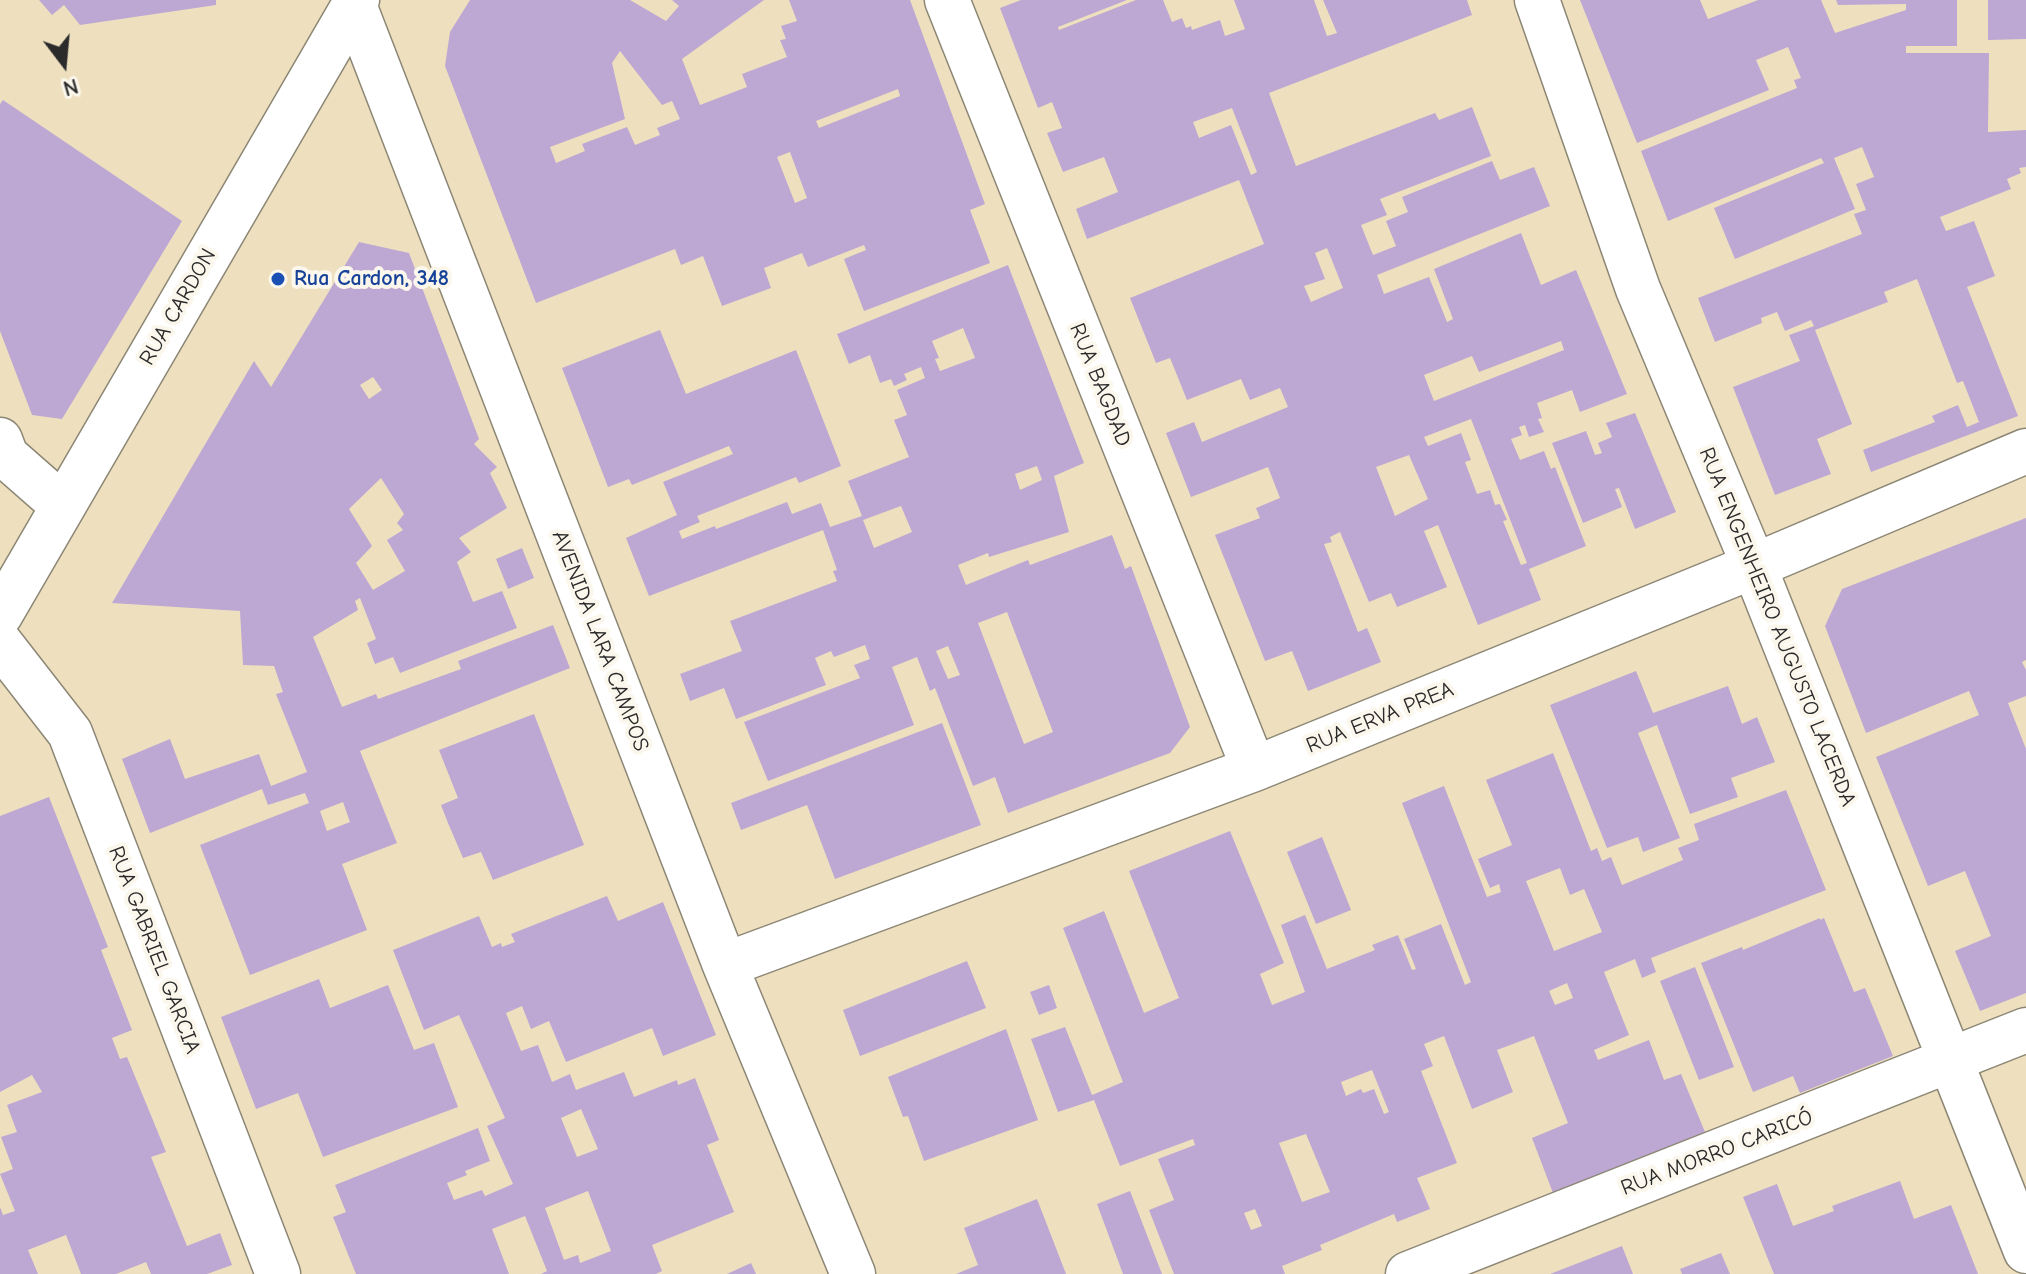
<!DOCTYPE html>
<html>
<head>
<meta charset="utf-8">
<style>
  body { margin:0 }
  #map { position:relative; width:2026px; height:1274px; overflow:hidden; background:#eee0bf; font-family:"Comic Neue",sans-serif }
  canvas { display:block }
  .north { position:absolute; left:24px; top:24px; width:80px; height:80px; -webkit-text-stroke:6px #fbf7ec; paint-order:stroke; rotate:164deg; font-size:22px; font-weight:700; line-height:32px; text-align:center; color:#2b2b2b }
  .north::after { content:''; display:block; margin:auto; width:28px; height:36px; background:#2b2b2b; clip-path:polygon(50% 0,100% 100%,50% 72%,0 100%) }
</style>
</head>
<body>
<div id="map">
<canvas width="2026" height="1274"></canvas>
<div class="north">N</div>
</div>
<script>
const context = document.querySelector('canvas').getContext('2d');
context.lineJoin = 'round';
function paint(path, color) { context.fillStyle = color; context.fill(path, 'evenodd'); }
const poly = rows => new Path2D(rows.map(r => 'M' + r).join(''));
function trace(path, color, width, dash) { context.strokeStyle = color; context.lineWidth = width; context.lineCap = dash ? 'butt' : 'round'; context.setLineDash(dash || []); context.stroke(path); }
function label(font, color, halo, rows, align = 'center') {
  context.font = font + ' "Comic Neue",sans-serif'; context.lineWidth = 8; context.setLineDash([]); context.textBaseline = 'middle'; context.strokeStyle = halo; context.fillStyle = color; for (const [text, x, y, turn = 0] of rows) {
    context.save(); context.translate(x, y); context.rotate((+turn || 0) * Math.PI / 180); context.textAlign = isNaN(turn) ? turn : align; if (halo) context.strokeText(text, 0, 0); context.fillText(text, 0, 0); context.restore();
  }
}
paint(poly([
  [39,0,216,0,216,5,80,25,64,5,52,15],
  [470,0,630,0,666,21,679,6,672,0,764,0,682,59,700,105,747,87,742,74,787,57,780,40,786,39,781,26,797,21,789,0,910,0,985,204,970,210,990,263,864,311,844,259,866,250,864,245,808,267,802,253,764,268,771,288,722,306,703,256,681,265,675,249,536,303,445,66,450,32],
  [620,51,662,105,672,101,680,119,657,128,660,135,635,145,627,127,582,144,585,151,556,163,550,147,625,119,612,63],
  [898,89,900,96,819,128,816,121],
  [790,152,807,198,795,203,777,157],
  [1021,0,1127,0,1058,27,1059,30,1136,0,1163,0,1172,22,1182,18,1186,28,1191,26,1192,30,1220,20,1225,36,1245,29,1234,0,1314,0,1327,36,1337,33,1323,0,1467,0,1472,15,1269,93,1296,166,1435,113,1439,120,1472,107,1491,156,1380,199,1387,215,1361,225,1373,255,1396,246,1386,221,1408,212,1402,197,1492,161,1500,180,1534,167,1550,206,1377,275,1384,294,1429,277,1447,322,1453,319,1434,269,1521,233,1541,285,1576,270,1627,394,1580,412,1572,390,1537,403,1542,418,1538,419,1544,432,1529,437,1525,425,1519,427,1522,435,1511,439,1520,460,1544,451,1551,469,1555,467,1586,546,1529,569,1541,600,1478,625,1438,525,1424,531,1447,587,1397,607,1391,593,1369,602,1340,532,1330,537,1332,542,1324,544,1358,632,1367,628,1381,662,1308,691,1292,651,1265,661,1215,535,1260,518,1256,508,1280,498,1268,467,1191,497,1166,433,1194,422,1202,442,1288,407,1280,388,1250,400,1241,379,1187,400,1170,358,1156,363,1130,298,1264,244,1239,180,1087,239,1076,209,1118,192,1104,157,1063,172,1047,133,1062,128,1052,102,1038,108,1000,8],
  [1232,108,1257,172,1251,175,1231,125,1199,138,1193,122],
  [1327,248,1343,288,1311,302,1304,286,1325,279,1315,253],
  [1561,341,1564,350,1434,401,1424,375,1472,356,1479,372],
  [1471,419,1527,563,1521,565,1503,521,1507,520,1500,504,1495,505,1490,490,1477,494,1465,462,1471,460,1461,433,1428,446,1424,437],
  [1409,455,1428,499,1395,516,1376,467],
  [1580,0,1700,0,1708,19,1758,0,1821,0,1835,33,1906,10,1906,4,1838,5,1836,0,1957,0,1957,46,1906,46,1906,53,1989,53,1988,132,2026,130,2026,167,2019,168,2021,173,2007,179,2011,189,1940,217,1946,231,1974,221,1995,276,1967,287,2018,416,1871,472,1863,450,1935,422,1932,416,1958,405,1967,427,1979,422,1963,381,1957,383,1917,279,1884,292,1888,302,1815,330,1852,424,1817,439,1831,474,1775,495,1733,387,1800,361,1789,335,1814,326,1811,320,1785,331,1777,312,1761,318,1762,323,1715,342,1698,298,1862,234,1854,214,1866,210,1856,184,1874,177,1862,147,1834,158,1855,209,1735,259,1714,208,1824,163,1821,158,1668,221,1641,151,1797,88,1794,80,1801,78,1788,47,1756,60,1769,90,1637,143],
  [1988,0,2026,0,2026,39,1988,40],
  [3,100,182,221,62,419,32,415,0,331,0,104],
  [359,242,409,253,479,439,474,444,497,467,490,473,507,508,459,538,471,552,457,562,473,602,502,591,517,628,400,673,393,657,375,664,367,643,376,639,360,598,355,601,358,610,313,637,342,707,376,694,378,699,461,669,458,661,553,625,570,668,360,751,397,843,342,864,367,930,250,975,200,845,309,803,305,793,268,805,262,789,150,833,122,759,170,739,185,779,259,754,271,786,307,772,276,694,283,692,274,666,243,665,240,611,112,603,254,361,271,387],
  [373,377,382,390,369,399,360,385],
  [381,478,404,514,397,523,403,530,387,540,405,571,373,590,356,563,372,546,349,509],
  [343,802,350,822,327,831,320,811],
  [1008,265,1084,463,1054,476,1069,532,989,557,988,553,958,565,966,585,1028,560,1030,565,1112,535,1125,569,1131,566,1190,727,1170,753,1008,813,995,777,973,786,935,688,930,691,917,657,892,667,914,725,768,781,744,722,860,678,854,665,870,659,865,645,834,657,831,651,815,658,826,685,736,719,724,688,690,701,680,674,742,651,730,621,837,581,833,571,837,570,823,530,649,596,626,538,677,515,663,482,733,454,729,446,632,485,629,479,608,487,562,368,660,330,686,394,796,350,841,466,799,483,796,477,697,516,700,522,679,531,682,539,715,526,716,529,787,502,792,514,821,503,830,527,862,516,848,481,909,457,894,420,907,415,897,390,925,378,921,367,904,374,907,380,894,386,891,379,880,383,870,355,849,364,837,334],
  [963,328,975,358,940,371,935,359,939,358,932,341],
  [1037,466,1042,480,1020,490,1015,474],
  [901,506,912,532,874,548,863,520],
  [1007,612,1053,732,1024,744,978,623],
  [948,646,960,675,948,679,936,651],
  [1635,413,1676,512,1635,529,1619,488,1615,489,1622,507,1583,523,1552,443,1586,431,1595,455,1602,453,1598,443,1612,437,1606,423],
  [2026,518,2026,660,2022,662,2026,670,2026,696,2008,703,2026,749,2026,993,1980,1011,1955,951,1991,936,1965,871,1928,886,1876,757,1979,715,1969,691,1866,733,1825,626,1842,589],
  [522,548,534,578,508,589,496,559],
  [1636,671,1653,713,1728,686,1742,724,1757,717,1775,762,1731,778,1738,797,1690,814,1657,725,1638,733,1680,838,1643,852,1638,837,1607,848,1550,705],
  [534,714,584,845,493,880,481,852,463,858,448,823,441,805,458,798,439,750],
  [942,723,981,825,835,879,807,805,741,830,731,803],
  [1553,753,1591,851,1597,848,1602,861,1611,857,1622,885,1683,860,1678,848,1699,840,1694,824,1786,790,1826,890,1651,958,1656,972,1642,978,1635,959,1604,972,1629,1035,1594,1050,1598,1060,1649,1040,1664,1080,1681,1074,1705,1132,1553,1193,1532,1138,1568,1123,1534,1036,1497,1050,1513,1092,1472,1109,1444,1036,1424,1044,1433,1066,1421,1071,1457,1163,1417,1178,1430,1209,1397,1222,1394,1214,1320,1245,1322,1250,1282,1266,1285,1274,1174,1274,1149,1210,1174,1200,1158,1159,1195,1145,1193,1139,1120,1166,1094,1100,1058,1112,1031,1039,1065,1027,1092,1095,1123,1082,1063,928,1104,911,1144,1013,1179,998,1129,871,1230,831,1284,963,1260,974,1272,1005,1305,992,1281,925,1305,915,1327,969,1375,950,1372,945,1398,935,1412,970,1416,969,1404,939,1441,924,1465,985,1471,982,1402,803,1444,786,1487,897,1501,892,1499,884,1490,888,1478,859,1512,845,1486,780],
  [1560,868,1570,895,1584,889,1602,932,1554,951,1526,881],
  [1567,983,1573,998,1555,1005,1549,991],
  [1372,1070,1389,1112,1384,1114,1374,1089,1363,1093,1361,1089,1346,1096,1341,1082],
  [1306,1134,1330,1192,1302,1202,1279,1143],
  [1255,1209,1262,1226,1251,1230,1244,1213],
  [49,797,108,947,101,950,132,1030,112,1038,120,1059,127,1057,166,1152,151,1157,187,1246,220,1233,232,1265,207,1274,151,1274,146,1262,116,1274,81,1274,66,1235,28,1250,38,1274,0,1274,0,1207,3,1215,15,1211,0,1174,13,1169,1,1137,17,1132,7,1105,42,1092,32,1075,0,1092,0,816],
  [1322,837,1351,910,1316,924,1287,852],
  [607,896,618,921,663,902,716,1035,663,1056,652,1028,566,1062,549,1021,531,1029,522,1006,506,1013,521,1051,538,1045,552,1082,570,1074,576,1090,624,1072,634,1097,677,1080,678,1085,695,1078,719,1140,707,1145,734,1212,652,1245,662,1271,656,1274,541,1274,547,1271,525,1216,492,1229,509,1274,356,1274,333,1217,346,1212,335,1185,478,1128,490,1161,465,1171,467,1175,447,1183,454,1200,482,1190,485,1196,513,1184,487,1126,505,1118,459,1015,424,1030,393,950,479,916,492,947,501,943,502,947,515,942,511,934],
  [581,1109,598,1149,577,1157,561,1118],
  [588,1191,611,1251,580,1263,578,1255,564,1260,545,1208],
  [1820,918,1820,920,1824,918,1854,992,1865,988,1893,1056,1800,1093,1793,1076,1753,1092,1701,963,1742,947,1743,950],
  [967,961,986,1008,860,1056,843,1010],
  [1695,967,1734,1067,1699,1080,1660,981],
  [319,979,330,1008,388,985,414,1050,434,1043,458,1107,323,1157,298,1093,256,1109,221,1017],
  [1049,985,1057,1008,1039,1015,1030,992],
  [1006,1029,1038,1120,924,1161,908,1116,903,1117,888,1077],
  [1900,1181,1914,1219,1951,1205,1978,1274,1774,1274,1743,1197,1777,1184,1793,1226,1834,1211,1832,1206],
  [1130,1191,1162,1274,1123,1274,1097,1204],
  [1037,1199,1066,1274,956,1274,978,1265,964,1228],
  [1622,1246,1633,1274,1550,1274],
  [1721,1253,1730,1274,1682,1274,1680,1269],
  [751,1263,756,1274,727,1274]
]), '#bda7d3');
const minor = poly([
  [947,0,1254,769],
  [1537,0,1638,289,1754,566,2026,1251],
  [354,5,725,965,853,1274],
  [0,440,6,456,63,506],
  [0,615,357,0],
  [0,643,70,733,278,1274],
  [725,965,1254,769,1754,566,2026,451],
  [1408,1274,2026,1030]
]);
trace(minor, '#8c8675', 47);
trace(minor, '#fff', 44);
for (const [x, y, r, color] of [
  [278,279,8,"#1a4fb4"]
]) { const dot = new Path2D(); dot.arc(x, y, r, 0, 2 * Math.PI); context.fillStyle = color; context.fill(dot); trace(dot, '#fbf7ec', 3); }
label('bold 22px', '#164399', '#fbf7ec', [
  ["Rua Cardon, 348",294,279]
], 'left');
label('22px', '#2b2b2b', '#fbf7ec', [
  ["RUA CARDON",178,307,-60],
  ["RUA BAGDAD",1100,385,68],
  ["RUA ENGENHEIRO AUGUSTO LACERDA",1777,627,68],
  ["AVENIDA LARA CAMPOS",600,641,69],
  ["RUA ERVA PREA",1380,718,-22],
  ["RUA GABRIEL GARCIA",154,950,69],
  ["RUA MORRO CARICÓ",1717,1153,-21]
]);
</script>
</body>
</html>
